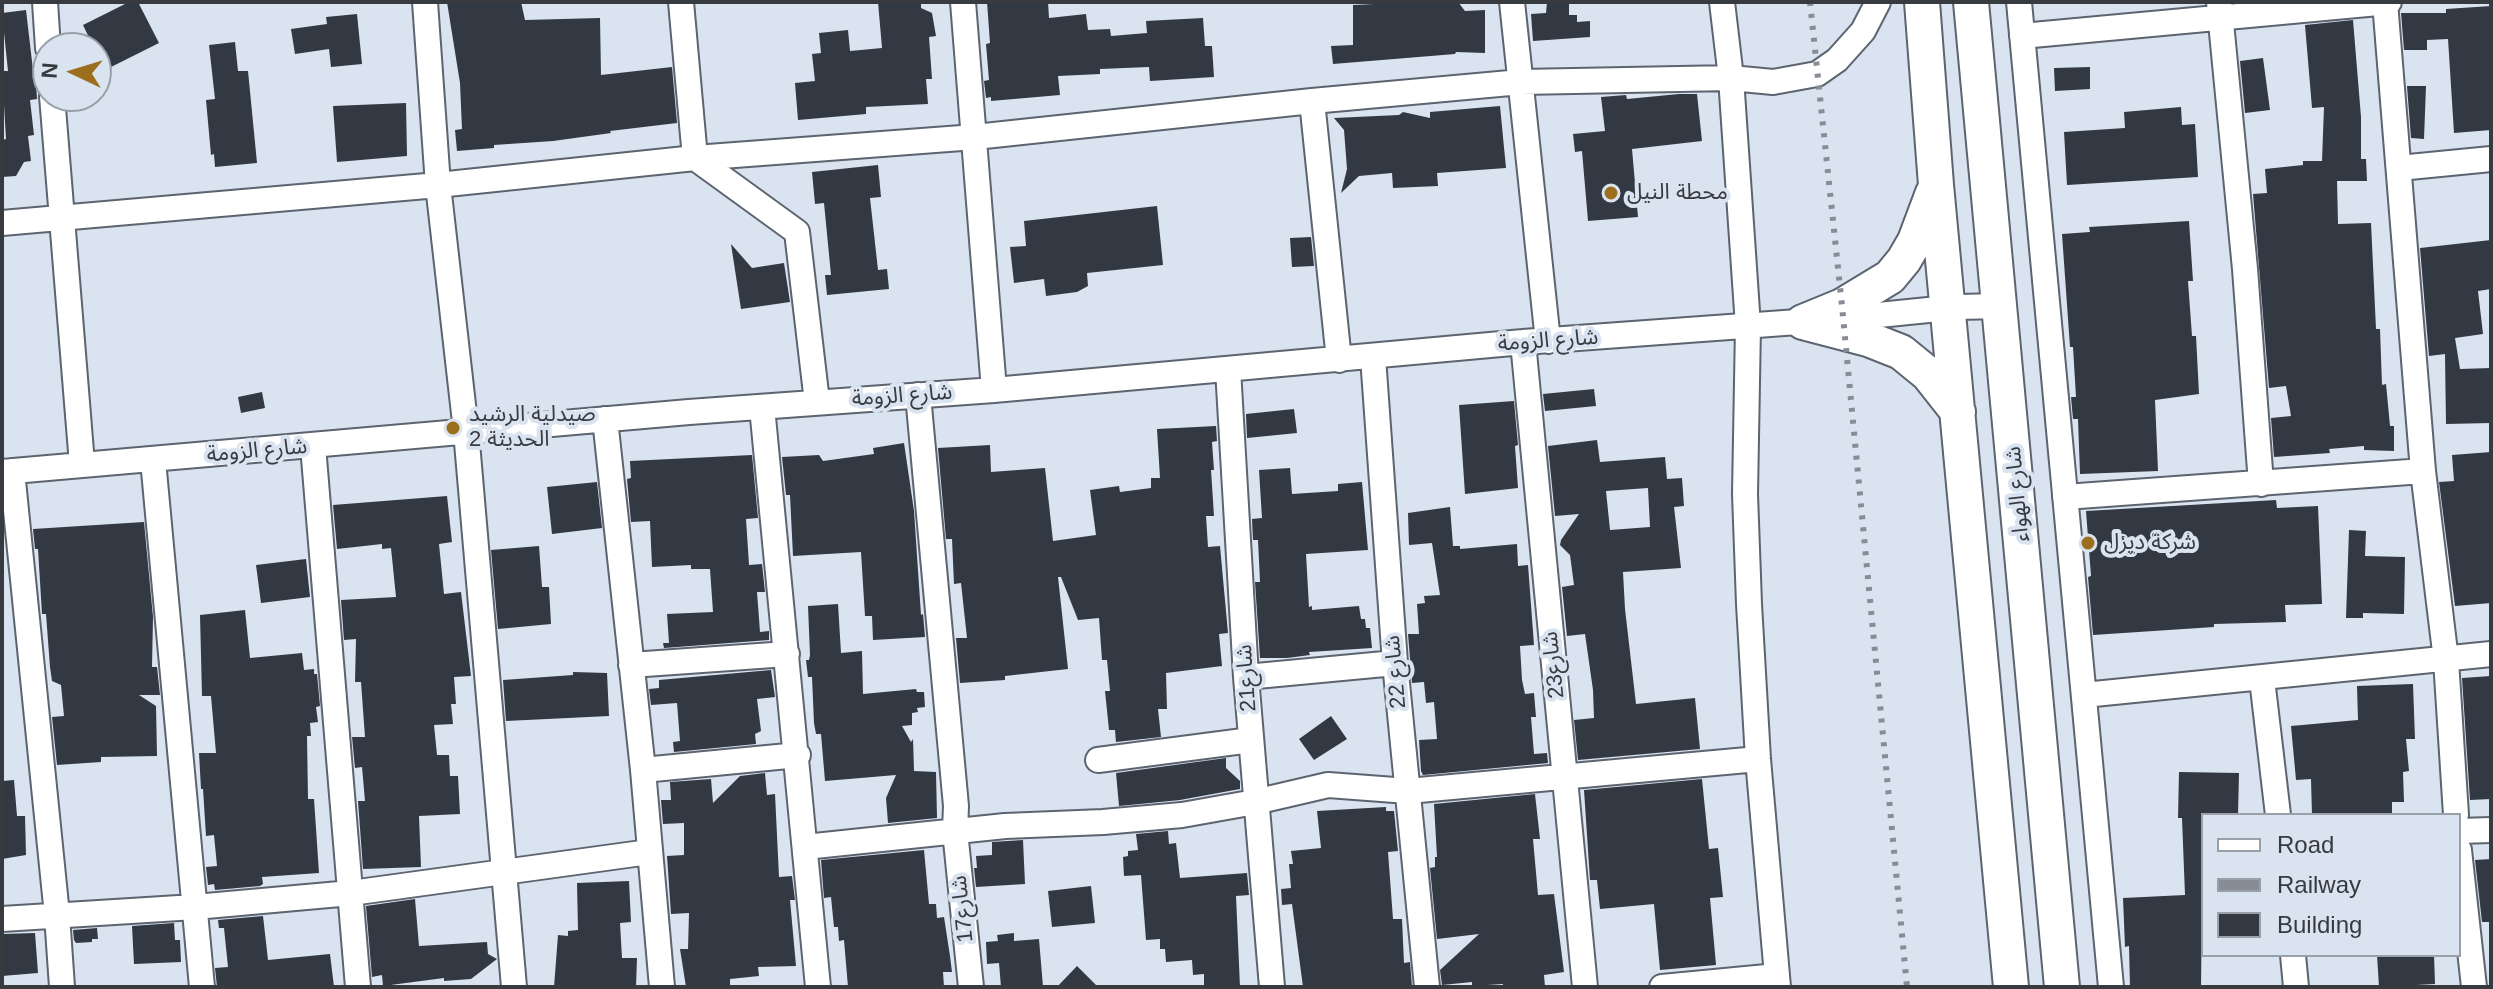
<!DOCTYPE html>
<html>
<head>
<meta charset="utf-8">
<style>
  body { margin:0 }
  #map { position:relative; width:2493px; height:989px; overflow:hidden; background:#dae3f0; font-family:Arial,sans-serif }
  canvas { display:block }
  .frame { position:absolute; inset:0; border:4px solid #373b40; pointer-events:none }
  .legend { position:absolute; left:2201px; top:813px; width:260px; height:144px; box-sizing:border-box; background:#dae3f0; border:2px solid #99a0aa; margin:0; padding:10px 14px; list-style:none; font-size:24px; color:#373b40 }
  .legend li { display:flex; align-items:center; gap:16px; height:40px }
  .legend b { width:40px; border:2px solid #99a0aa }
  .north { position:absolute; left:32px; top:32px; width:80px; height:80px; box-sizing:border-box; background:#dae3f0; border:2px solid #99a0aa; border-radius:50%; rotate:274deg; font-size:22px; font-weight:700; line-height:32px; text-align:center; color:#373b40 }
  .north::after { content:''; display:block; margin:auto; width:28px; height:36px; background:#9b6f1e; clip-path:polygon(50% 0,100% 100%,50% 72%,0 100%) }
</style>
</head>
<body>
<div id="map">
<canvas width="2493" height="989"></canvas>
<div class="frame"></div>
<ul class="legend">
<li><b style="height:10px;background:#fff"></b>Road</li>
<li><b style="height:10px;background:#878d96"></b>Railway</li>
<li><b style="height:22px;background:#323943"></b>Building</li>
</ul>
<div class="north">N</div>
</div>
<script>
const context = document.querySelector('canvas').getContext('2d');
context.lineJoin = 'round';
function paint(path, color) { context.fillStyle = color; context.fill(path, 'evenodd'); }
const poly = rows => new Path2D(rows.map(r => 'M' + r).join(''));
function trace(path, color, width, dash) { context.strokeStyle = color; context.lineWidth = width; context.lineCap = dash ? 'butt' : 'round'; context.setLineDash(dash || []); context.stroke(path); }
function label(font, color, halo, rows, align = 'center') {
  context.font = font + ' Arial,"Noto Sans Arabic",sans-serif'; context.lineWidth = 8; context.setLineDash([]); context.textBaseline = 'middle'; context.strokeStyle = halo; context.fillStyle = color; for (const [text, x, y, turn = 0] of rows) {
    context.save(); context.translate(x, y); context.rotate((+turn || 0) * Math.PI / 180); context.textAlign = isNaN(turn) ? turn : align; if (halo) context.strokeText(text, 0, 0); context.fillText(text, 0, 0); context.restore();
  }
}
paint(poly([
  [129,2,138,2,159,43,111,67,108,60,101,63,83,25],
  [447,2,521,2,525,20,600,18,601,75,672,67,677,123,610,131,611,133,553,141,494,145,494,148,457,151,455,130,462,129,460,83],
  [878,2,921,2,921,8,932,13,936,36,929,37,932,79,926,79,928,104,866,107,866,114,798,120,795,83,815,81,812,54,821,53,819,33,848,30,850,51,882,48],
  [987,2,1048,2,1049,18,1086,14,1088,30,1110,29,1111,36,1147,33,1146,21,1203,18,1205,46,1212,46,1214,77,1150,81,1149,67,1100,69,1100,74,1058,76,1060,95,991,101,991,97,986,98,984,81,989,80,986,44,990,43],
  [1417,2,1458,2,1465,11,1485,10,1485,53,1456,52,1455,54,1333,64,1331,46,1353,45,1353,5],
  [1547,2,1569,2,1569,15,1577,15,1577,22,1590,21,1590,37,1533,41,1531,14,1546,13],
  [2491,6,2491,130,2454,133,2448,39,2427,40,2427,50,2404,50,2401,13,2446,13,2446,9],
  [26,10,33,70,35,70,37,99,30,100,34,135,28,136,31,161,24,162,16,176,2,177,2,140,6,139,2,71,8,71,2,13],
  [357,14,362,64,331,67,329,49,295,54,291,29,327,24,326,17],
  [2353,20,2361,117,2361,159,2366,159,2367,181,2337,181,2338,224,2371,223,2376,329,2380,329,2382,385,2386,384,2390,426,2394,426,2394,451,2364,450,2364,446,2329,449,2330,453,2274,457,2271,418,2291,416,2286,386,2269,388,2253,194,2267,193,2265,169,2303,165,2303,161,2322,161,2324,107,2312,108,2305,25],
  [235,42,238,71,248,71,257,163,215,167,214,154,211,155,206,100,215,99,209,45],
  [2263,58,2270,110,2245,113,2240,61],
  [2090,67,2090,89,2055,91,2054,68],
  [2407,86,2426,86,2424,139,2411,138],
  [1679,94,1697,94,1702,141,1632,149,1638,217,1588,221,1582,151,1575,152,1573,134,1605,131,1601,97,1626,95,1627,99],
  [406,103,407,156,337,162,333,106],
  [1500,106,1506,168,1437,173,1438,186,1393,188,1392,173,1359,176,1341,193,1347,169,1344,130,1334,118,1399,115,1403,112,1430,118,1430,112],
  [2181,107,2182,125,2195,124,2198,177,2067,185,2064,132,2125,128,2124,112],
  [878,165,881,197,870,198,878,270,887,269,889,289,827,295,825,275,831,275,824,203,815,204,812,172],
  [1157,206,1163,265,1087,273,1088,286,1077,292,1046,296,1044,279,1014,283,1010,247,1026,246,1024,221],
  [2189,221,2193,281,2188,281,2192,336,2196,336,2199,394,2155,400,2158,471,2080,474,2078,419,2073,419,2071,397,2076,397,2073,347,2070,347,2062,234,2090,232,2089,227],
  [1311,237,1314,266,1292,267,1290,238],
  [2491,240,2491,289,2478,291,2483,334,2455,338,2460,369,2491,368,2491,423,2446,424,2445,354,2429,356,2420,248],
  [731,244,752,268,784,263,790,302,741,309],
  [1594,389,1596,406,1545,411,1543,394],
  [262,392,265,408,241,413,238,397],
  [1514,401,1518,445,1515,446,1518,488,1465,494,1459,405],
  [1294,409,1297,433,1247,438,1246,414],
  [1216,426,1217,441,1212,442,1214,470,1211,470,1214,516,1206,516,1208,547,1220,546,1228,633,1219,634,1222,666,1166,673,1167,709,1158,709,1161,737,1116,742,1115,730,1109,730,1105,691,1110,691,1107,660,1102,660,1099,618,1078,620,1061,577,1058,577,1068,669,1005,676,1005,680,960,683,956,638,967,638,961,583,954,584,952,539,946,539,938,448,990,445,991,472,1045,468,1053,541,1096,535,1090,490,1119,486,1120,492,1151,488,1151,478,1160,478,1157,429],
  [1597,440,1600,462,1665,457,1667,479,1682,478,1684,506,1674,507,1681,568,1623,572,1625,609,1636,704,1695,698,1700,749,1578,760,1574,720,1594,718,1593,690,1585,634,1567,636,1562,587,1574,585,1570,555,1560,545,1561,540,1579,514,1555,516,1548,446],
  [1648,488,1650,527,1610,530,1606,491],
  [904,443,914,511,921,615,923,614,925,637,873,640,872,616,865,616,861,552,793,556,790,495,786,495,782,457,819,455,823,461,874,454,873,448],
  [2491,452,2491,603,2455,606,2439,482,2454,481,2452,455],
  [752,455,758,518,746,519,749,565,762,564,765,592,757,592,760,632,769,631,769,640,664,648,663,643,669,643,667,614,713,612,710,569,691,569,691,565,652,567,650,521,631,522,627,479,631,478,630,461],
  [1290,468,1292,494,1338,491,1338,484,1362,482,1368,550,1306,554,1309,607,1312,606,1312,610,1359,606,1361,619,1365,619,1366,628,1370,628,1372,648,1309,652,1310,655,1287,658,1260,658,1255,582,1260,582,1258,540,1253,540,1252,519,1262,518,1259,470],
  [597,482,602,528,552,534,547,487],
  [447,496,452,542,439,544,444,594,461,592,471,676,454,677,456,704,451,704,453,724,434,725,437,755,449,755,450,776,458,776,460,814,419,816,421,867,363,869,358,801,365,801,362,767,355,768,352,737,365,737,361,682,355,682,356,639,344,640,341,600,396,597,391,548,382,549,382,544,337,549,333,505],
  [2276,500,2277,508,2318,506,2322,604,2285,605,2286,622,2214,624,2214,627,2093,635,2088,577,2091,576,2086,511],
  [1450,507,1453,546,1460,546,1460,549,1517,544,1518,566,1528,565,1534,645,1520,646,1522,680,1525,694,1534,693,1536,717,1531,717,1534,754,1547,753,1548,763,1423,775,1421,771,1419,740,1437,739,1434,702,1426,703,1424,682,1412,683,1408,634,1419,634,1417,604,1425,603,1424,596,1440,595,1432,543,1409,545,1408,513],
  [144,522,153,617,152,667,157,667,160,695,139,695,156,706,157,756,101,757,101,762,57,765,52,717,64,716,61,685,52,681,50,667,46,614,42,614,38,549,35,549,33,529],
  [2349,530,2366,531,2365,556,2405,557,2404,614,2363,613,2363,618,2346,618],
  [539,546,542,587,549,587,551,624,498,629,491,550],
  [306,559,310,597,261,603,256,565],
  [838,604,841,653,862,651,863,694,916,689,917,692,924,692,925,707,917,708,918,712,912,713,912,725,902,726,911,742,913,739,914,771,936,772,937,818,888,823,886,798,896,775,825,781,821,734,816,734,814,723,812,677,808,677,806,660,809,660,810,655,808,606],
  [245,610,250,658,302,653,304,670,314,669,314,674,317,674,320,706,316,707,318,722,310,723,311,736,307,736,308,799,314,799,319,873,262,877,263,884,260,886,215,890,214,884,208,885,206,867,217,866,214,835,206,836,203,789,201,789,199,753,216,753,211,696,202,696,200,615],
  [771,670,775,697,757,699,761,731,755,734,756,744,674,752,673,742,680,741,677,703,651,705,649,689,659,688,659,680],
  [573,672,607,673,609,716,506,721,503,680,573,675],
  [2491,676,2491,799,2470,800,2462,678],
  [2413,684,2415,739,2406,739,2409,771,2403,772,2404,802,2392,802,2392,815,2312,815,2311,779,2296,780,2291,726,2358,720,2357,686],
  [1331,716,1347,739,1314,760,1299,739],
  [1226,758,1226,768,1240,781,1240,789,1180,800,1119,806,1116,773],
  [2179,772,2239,773,2238,815,2203,815,2201,987,2130,987,2129,946,2125,947,2123,898,2185,895,2182,818,2178,818],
  [765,773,767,795,775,794,779,877,792,876,795,900,790,900,796,966,758,967,759,976,730,979,730,987,686,987,680,949,688,949,689,913,671,914,667,856,684,855,684,823,663,824,661,800,671,800,670,782,711,779,713,803,740,776],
  [1702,779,1709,849,1718,848,1723,897,1710,898,1716,965,1660,970,1654,904,1600,909,1597,880,1590,880,1584,790],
  [14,780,17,816,25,816,26,855,2,859,2,781],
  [1535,794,1540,839,1533,839,1538,895,1554,894,1564,972,1544,975,1545,987,1503,987,1503,984,1472,986,1472,982,1442,985,1440,970,1479,934,1437,939,1430,868,1435,867,1435,857,1437,857,1434,804],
  [1386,807,1386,811,1394,811,1398,851,1388,852,1393,919,1402,919,1404,963,1410,962,1412,987,1303,987,1292,904,1282,905,1281,889,1291,888,1289,864,1293,864,1291,851,1321,848,1317,811],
  [1168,831,1169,844,1176,843,1180,878,1247,873,1249,895,1236,896,1240,987,1204,987,1204,974,1193,975,1192,960,1166,962,1165,949,1160,949,1160,939,1146,940,1141,875,1124,876,1123,857,1128,856,1128,851,1138,850,1136,834],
  [1023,840,1025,884,976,887,974,868,977,868,976,856,992,855,992,842],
  [924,850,929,904,936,904,937,918,944,917,950,956,952,972,943,972,944,987,848,987,844,940,839,941,838,927,834,927,831,897,824,898,821,860],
  [2491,859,2491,922,2482,922,2475,860],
  [629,881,631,922,620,923,622,958,637,958,636,987,554,987,558,935,568,936,568,931,578,930,577,883],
  [1091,886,1095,923,1052,927,1048,891],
  [415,899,419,946,487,942,488,954,497,959,471,979,444,981,444,978,383,986,382,975,372,977,366,906],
  [263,916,268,960,330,954,334,987,217,987,215,968,228,967,224,928,219,928,218,920],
  [174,923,175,940,180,940,181,962,134,964,132,926],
  [97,928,98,939,92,939,92,942,76,943,74,940,73,930],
  [35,933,38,973,2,976,2,934],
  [1014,933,1014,941,1039,939,1043,987,1001,987,999,963,987,964,986,942,998,941,997,935],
  [2377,955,2434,955,2435,984,2379,987],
  [1077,966,1098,987,1057,987]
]), '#323943');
const minor = poly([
  [45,2,48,48],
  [425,2,438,185,466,431,514,987],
  [681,2,695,158,797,232,817,402],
  [963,2,994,390],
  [1512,2,1548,341],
  [1722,2,1731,78,1748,326,1745,494,1749,604,1758,759,1778,987],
  [2019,2,2111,987],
  [2219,2,2245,269,2261,484],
  [2385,2,2423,471,2446,660,2456,815],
  [2022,36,2389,2],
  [52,96,82,464],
  [1312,101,1339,360],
  [2399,168,2491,159],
  [2,223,438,185,695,158,975,137,1312,101,1521,82,1731,78,1773,82,1817,74,1837,60,1863,31,1878,2],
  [1523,342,1585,987],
  [1373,357,1395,663,1427,987],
  [1228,369,1246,677,1272,987],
  [918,395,956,806,955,831,971,987],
  [762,407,818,987],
  [605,419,643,770,662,987],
  [313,446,358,987],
  [153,460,202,987],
  [12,471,57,915,62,987],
  [2,472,689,412,994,390,1523,342,1839,319,1958,307,2000,306],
  [2065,497,2423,471],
  [631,665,787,654],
  [1246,677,1395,663],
  [2262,679,2278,815],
  [2084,695,2491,654],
  [1098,760,1251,740],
  [643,770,798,755],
  [2459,831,2491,830],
  [805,847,1005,826,1103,822,1182,815,1255,802,1328,785,1408,791,1758,759],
  [2459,850,2474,987],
  [2,919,195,907,351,893,649,852],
  [2293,955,2296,987],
  [1662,987,1777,976]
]);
const highway = poly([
  [1922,2,1936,185,2011,987],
  [1971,2,2062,987],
  [1803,322,1842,306,1890,277,1904,260,1915,241,1933,193],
  [1803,322,1868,339,1901,352,1928,374,1958,412]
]);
trace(minor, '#5c646f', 28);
trace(highway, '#5c646f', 38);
trace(minor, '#fff', 24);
trace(highway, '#fff', 34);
trace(poly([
  [1810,2,1842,306,1907,987]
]), '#878d96', 6, [4, 8]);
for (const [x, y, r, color] of [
  [1611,193,8,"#9b6f1e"],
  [453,428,8,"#9b6f1e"],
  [2088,543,8,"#9b6f1e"]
]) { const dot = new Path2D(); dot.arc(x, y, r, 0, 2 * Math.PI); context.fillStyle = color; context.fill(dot); trace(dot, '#dae3f0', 3); }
label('22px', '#373b40', '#dae3f0', [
  ["محطة النيل",1627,193],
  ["صيدلية الرشيد",469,415],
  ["الحديثة 2",469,440],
  ["شركة ديزل",2104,543]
], 'left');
label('22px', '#373b40', '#dae3f0', [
  ["شارع الزومة",1548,341,-4],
  ["شارع الزومة",902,396,-4],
  ["شارع الزومة",257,451,-5],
  ["شارع الهواء",2018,494,-95],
  ["شارع23",1554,665,-96],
  ["شارع 22",1396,672,-95],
  ["شارع21",1247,678,-94],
  ["شارع17",963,909,-96]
]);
</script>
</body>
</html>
